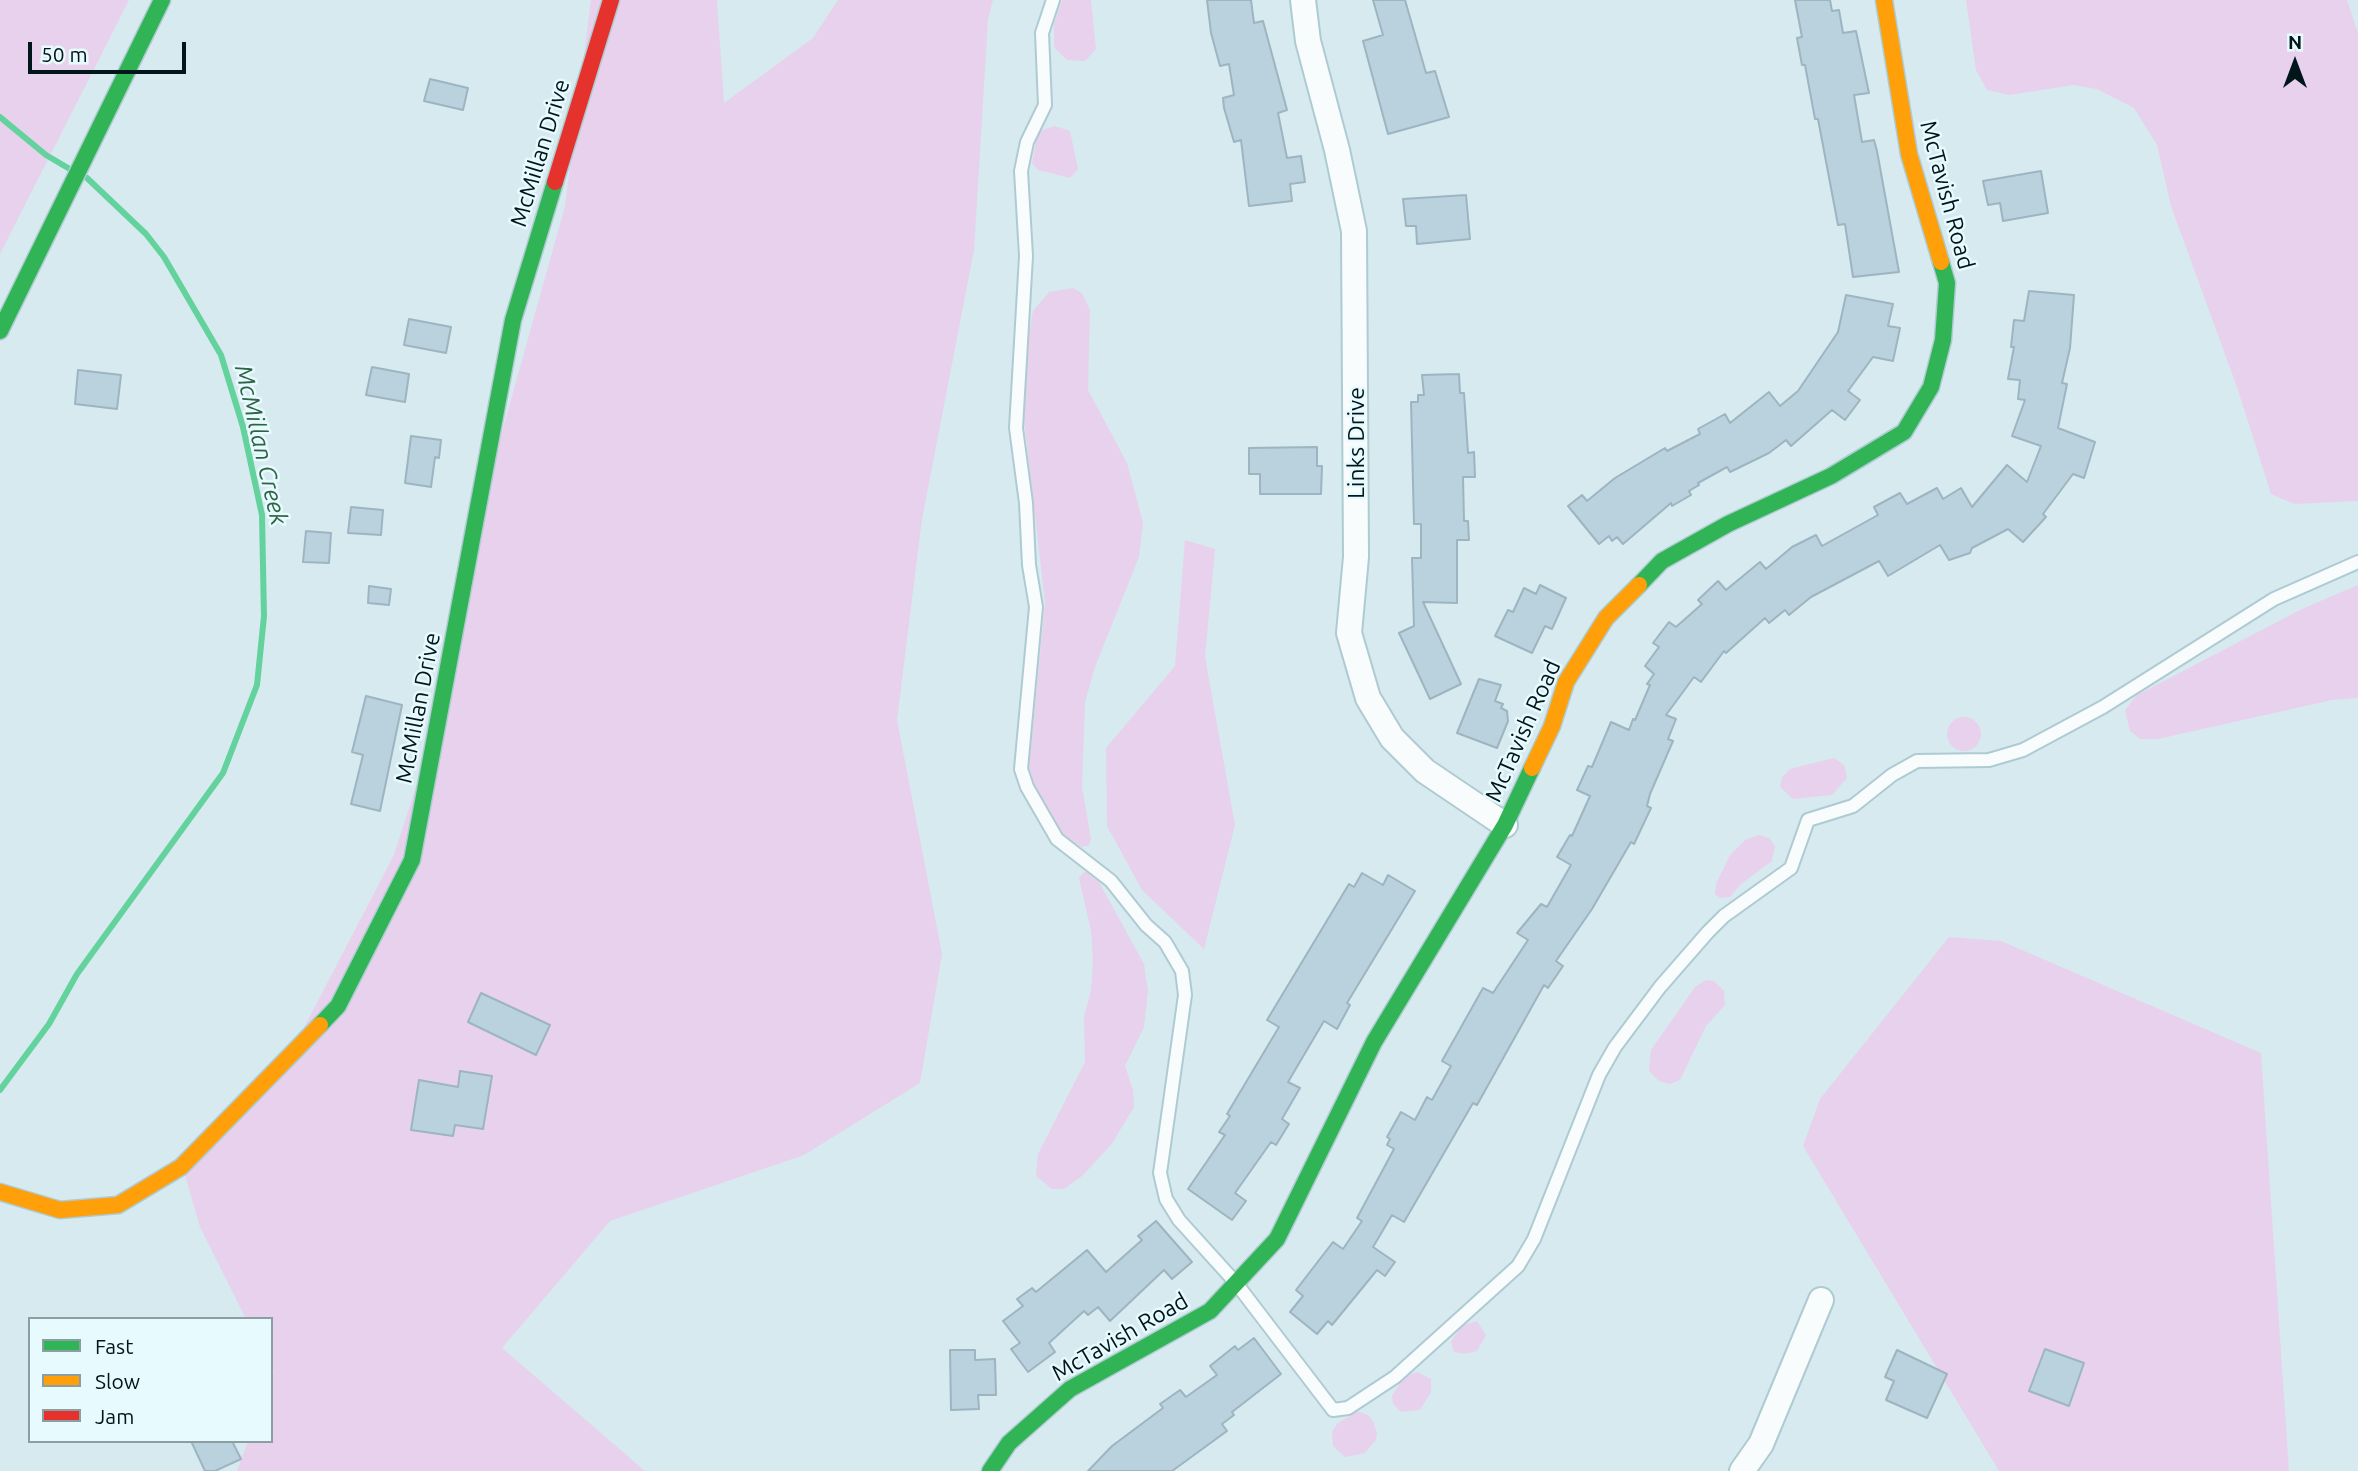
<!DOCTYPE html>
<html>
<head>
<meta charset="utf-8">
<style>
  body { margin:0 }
  #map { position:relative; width:2358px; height:1471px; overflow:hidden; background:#d6eaf0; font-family:Ubuntu,sans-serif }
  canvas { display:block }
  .legend { position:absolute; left:28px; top:1317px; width:245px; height:126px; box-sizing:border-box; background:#e7fafe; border:2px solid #8b9fa3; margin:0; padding:9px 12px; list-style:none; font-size:21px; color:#01161b }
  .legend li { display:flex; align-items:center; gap:14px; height:35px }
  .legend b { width:35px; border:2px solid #8b9fa3 }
  .north { position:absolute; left:2260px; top:28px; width:70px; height:70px; -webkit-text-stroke:5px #e7fafe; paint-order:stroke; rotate:0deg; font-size:19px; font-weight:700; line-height:28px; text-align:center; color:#01161b }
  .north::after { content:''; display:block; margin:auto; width:24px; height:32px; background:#01161b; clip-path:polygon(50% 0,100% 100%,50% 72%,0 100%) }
  .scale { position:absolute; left:28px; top:42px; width:158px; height:32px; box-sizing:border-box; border:4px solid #01161b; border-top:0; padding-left:9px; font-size:21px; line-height:24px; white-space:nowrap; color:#01161b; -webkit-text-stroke:5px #e7fafe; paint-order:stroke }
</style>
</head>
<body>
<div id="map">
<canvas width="2358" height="1471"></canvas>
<ul class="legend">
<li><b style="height:9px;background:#30b455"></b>Fast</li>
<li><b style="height:9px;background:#ff9f0a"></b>Slow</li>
<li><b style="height:9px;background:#e5322d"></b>Jam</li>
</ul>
<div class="north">N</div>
<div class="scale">50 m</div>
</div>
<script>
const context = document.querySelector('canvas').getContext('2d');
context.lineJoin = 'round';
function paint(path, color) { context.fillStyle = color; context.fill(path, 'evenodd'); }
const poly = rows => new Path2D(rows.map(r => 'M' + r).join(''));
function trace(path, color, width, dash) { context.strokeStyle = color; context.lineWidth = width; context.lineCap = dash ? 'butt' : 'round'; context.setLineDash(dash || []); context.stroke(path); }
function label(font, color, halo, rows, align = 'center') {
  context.font = font + ' Ubuntu,sans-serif'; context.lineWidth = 5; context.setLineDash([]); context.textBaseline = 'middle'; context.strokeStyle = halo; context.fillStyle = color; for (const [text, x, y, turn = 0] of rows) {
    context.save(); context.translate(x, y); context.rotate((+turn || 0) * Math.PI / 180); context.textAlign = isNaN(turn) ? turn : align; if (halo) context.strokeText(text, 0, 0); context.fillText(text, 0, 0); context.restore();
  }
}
paint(poly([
  [0,0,129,0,0,254],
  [591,0,717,0,724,103,813,38,838,0,993,0,988,19,974,250,922,519,897,720,942,954,920,1083,804,1155,610,1221,502,1348,645,1471,237,1471,248,1441,271,1441,271,1380,274,1372,271,1366,271,1319,246,1319,200,1227,183,1168,295,1045,394,855,445,696,493,464,565,206],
  [1062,0,1091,0,1096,49,1085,61,1067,60,1054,47,1054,24],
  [1966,0,2347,0,2358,33,2358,501,2294,504,2271,494,2238,390,2171,206,2157,145,2134,108,2097,89,2073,85,2010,95,1987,90,1976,70],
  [1055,126,1070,131,1078,169,1070,178,1038,170,1032,163,1037,136,1042,130],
  [1073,288,1082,293,1090,310,1088,390,1127,463,1143,523,1139,557,1095,667,1085,702,1082,787,1091,839,1089,845,1082,847,1059,833,1037,795,1029,768,1045,603,1023,411,1027,346,1033,311,1049,292],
  [1185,540,1215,549,1205,657,1235,825,1204,949,1142,890,1107,826,1106,748,1175,666],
  [2358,585,2358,698,2332,700,2158,739,2140,739,2130,731,2125,710,2137,695,2302,609],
  '1947 734a17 17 0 1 1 34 0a17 17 0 1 1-34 0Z',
  [1834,758,1844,765,1847,778,1832,795,1793,799,1780,787,1782,777,1790,769],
  [1759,835,1769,838,1775,846,1772,861,1741,884,1730,897,1720,898,1715,894,1716,884,1730,855,1745,840],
  [1085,871,1099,882,1144,964,1148,991,1144,1027,1125,1066,1133,1090,1134,1107,1111,1145,1082,1176,1064,1189,1052,1189,1036,1176,1038,1154,1085,1062,1084,1017,1091,990,1093,961,1091,931,1079,878],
  [1949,937,2001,941,2261,1053,2289,1471,1999,1471,1803,1146,1820,1099],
  [1706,980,1714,981,1724,991,1725,1005,1706,1026,1680,1080,1670,1084,1659,1081,1649,1071,1651,1050,1695,987],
  [1477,1321,1486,1335,1477,1351,1465,1354,1454,1352,1451,1342,1461,1326],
  [1417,1372,1431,1379,1431,1392,1420,1410,1401,1412,1393,1404,1392,1396,1404,1377],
  [1357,1411,1368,1415,1373,1421,1377,1433,1376,1440,1365,1453,1345,1457,1333,1446,1332,1432,1337,1424]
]), '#e8d1ec');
trace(poly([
  [0,117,46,155,68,168],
  [0,1090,49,1024,77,974,223,773,257,685,264,616,262,515,243,427,221,355,164,257,146,234,87,178]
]), '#64d29d', 6);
const building = poly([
  [1207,0,1251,0,1254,23,1263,21,1287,110,1278,113,1287,158,1301,156,1305,182,1290,184,1292,201,1249,206,1241,140,1234,142,1224,108,1223,98,1234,95,1229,64,1220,66,1211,33,1207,0],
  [1373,0,1405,0,1426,73,1435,71,1449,117,1388,134,1363,41,1383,35,1373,0],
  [1795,0,1830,0,1832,11,1839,10,1843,33,1856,31,1869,93,1854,95,1862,142,1874,140,1877,151,1899,272,1853,277,1845,224,1838,225,1818,119,1815,119,1805,65,1802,65,1797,38,1802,37,1795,0],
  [430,79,468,88,463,110,424,101,430,79],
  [2041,171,2048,213,2003,221,2000,203,1988,205,1983,181,2041,171],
  [1466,195,1470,239,1417,244,1416,226,1406,226,1403,199,1466,195],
  [2029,291,2074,295,2070,348,2062,383,2067,384,2058,428,2095,442,2084,478,2073,474,2043,514,2046,517,2023,542,2008,529,1972,548,1970,553,1949,560,1940,545,1888,576,1879,561,1811,597,1789,615,1785,610,1769,623,1765,618,1726,653,1724,651,1701,682,1694,677,1666,715,1676,719,1668,739,1673,741,1650,794,1647,806,1651,808,1634,844,1631,842,1592,909,1556,961,1563,966,1548,988,1544,985,1477,1105,1473,1103,1404,1222,1392,1215,1373,1247,1395,1262,1385,1276,1377,1270,1332,1325,1328,1321,1317,1334,1290,1312,1303,1296,1296,1290,1333,1242,1343,1249,1362,1221,1357,1218,1394,1149,1387,1145,1390,1139,1387,1137,1401,1112,1415,1120,1427,1097,1432,1100,1451,1066,1442,1061,1483,988,1493,993,1528,940,1517,933,1541,904,1547,907,1571,865,1557,857,1570,835,1572,836,1590,796,1577,790,1588,766,1592,767,1611,722,1629,730,1633,719,1635,720,1650,685,1647,684,1654,674,1645,666,1659,647,1653,643,1669,622,1676,627,1702,604,1698,600,1718,581,1726,590,1760,562,1766,569,1792,547,1816,535,1822,546,1878,515,1874,507,1900,493,1907,504,1937,488,1943,499,1961,488,1972,507,2007,465,2027,482,2041,446,2012,436,2025,400,2018,399,2020,380,2008,379,2014,347,2011,347,2014,320,2024,321,2029,291],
  [1846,295,1893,304,1888,326,1900,328,1893,361,1873,357,1848,391,1860,400,1845,420,1832,410,1791,446,1786,440,1769,453,1730,472,1727,467,1698,483,1699,485,1689,491,1691,495,1672,506,1671,503,1623,544,1617,537,1612,541,1609,536,1599,544,1568,506,1582,495,1587,501,1615,478,1665,448,1667,451,1700,434,1698,429,1725,414,1730,423,1769,392,1780,406,1798,391,1838,332,1846,295],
  [409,319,451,327,446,353,404,345,409,319],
  [372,367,409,374,405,402,366,395,372,367],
  [78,370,121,375,117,409,75,404,78,370],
  [1459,374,1460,393,1464,393,1468,453,1474,452,1475,477,1463,477,1464,521,1468,521,1469,540,1457,540,1457,603,1423,602,1461,684,1430,699,1399,633,1414,626,1412,558,1421,558,1421,524,1414,524,1411,402,1418,402,1418,395,1424,395,1422,375,1459,374],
  [411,436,441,440,439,458,435,457,431,487,405,483,411,436],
  [1317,447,1317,466,1322,466,1321,494,1260,494,1260,474,1249,474,1249,448,1317,447],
  [351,507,383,510,381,535,348,533,351,507],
  [306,531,331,533,329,563,303,562,306,531],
  [1540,585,1566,598,1552,629,1545,626,1532,653,1495,636,1508,610,1513,612,1524,588,1536,594,1540,585],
  [369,586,391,589,389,605,368,603,369,586],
  [1479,679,1501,685,1495,701,1503,704,1501,708,1507,711,1508,721,1497,748,1457,733,1479,679],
  [366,696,402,705,380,811,351,804,363,755,352,752,366,696],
  [1362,873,1383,885,1388,875,1415,891,1347,1003,1350,1005,1337,1029,1324,1021,1288,1082,1300,1088,1282,1119,1289,1124,1276,1145,1271,1142,1235,1193,1246,1201,1232,1220,1188,1189,1225,1135,1219,1132,1230,1116,1227,1114,1279,1027,1267,1020,1349,884,1354,887,1362,873],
  [481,993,550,1025,536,1055,468,1022,481,993],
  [460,1071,492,1076,483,1129,455,1125,453,1136,411,1130,419,1080,458,1087,460,1071],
  [1156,1221,1192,1262,1172,1279,1164,1270,1110,1321,1098,1307,1088,1315,1084,1311,1049,1343,1055,1352,1028,1372,1011,1349,1020,1343,1003,1321,1023,1306,1017,1299,1032,1288,1036,1292,1087,1250,1106,1272,1142,1240,1138,1236,1156,1221],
  [1254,1338,1281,1374,1232,1412,1234,1415,1222,1424,1227,1431,1172,1471,1088,1471,1112,1446,1163,1408,1160,1404,1180,1390,1186,1397,1217,1375,1210,1366,1235,1346,1238,1350,1254,1338],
  [2045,1349,2084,1363,2069,1406,2029,1391,2045,1349],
  [950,1350,975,1350,975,1360,995,1359,996,1395,978,1395,979,1409,951,1410,950,1350],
  [1897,1350,1947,1374,1927,1418,1886,1400,1894,1381,1885,1377,1897,1350],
  [191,1441,232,1441,241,1459,215,1471,205,1471,191,1441]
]);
paint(building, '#bad2de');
trace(building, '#9cb5c0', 2);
const lane = poly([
  [1053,0,1042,33,1045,105,1027,142,1021,171,1026,256,1016,428,1026,503,1029,565,1036,607,1021,769,1027,787,1057,839,1111,881,1146,925,1165,942,1182,971,1185,995,1160,1173,1166,1199,1179,1220,1236,1283,1333,1410,1348,1408,1395,1377,1518,1266,1534,1239,1599,1075,1615,1047,1660,987,1708,932,1724,916,1791,868,1808,820,1853,806,1892,775,1917,761,1989,760,2023,750,2103,707,2274,599,2358,562]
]);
const street = poly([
  [1303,0,1308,41,1337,150,1354,231,1356,557,1349,633,1368,698,1392,738,1425,771,1505,825],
  [1742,1471,1761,1444,1821,1300]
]);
const fast = poly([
  [0,331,162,0],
  [1639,585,1662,561,1728,524,1831,476,1904,432,1931,387,1943,340,1947,283,1941,262],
  [320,1025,338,1006,412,860,513,320,555,182],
  [990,1471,1009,1443,1070,1389,1210,1311,1277,1239,1374,1042,1505,825,1532,768]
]);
const slow = poly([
  [1884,0,1909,154,1941,262],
  [1532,768,1552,726,1566,682,1606,618,1639,585],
  [0,1192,60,1210,118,1205,181,1167,320,1025]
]);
const jam = poly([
  [555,182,611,0]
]);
trace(lane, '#aecbd2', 16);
trace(street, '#aecbd2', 28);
trace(fast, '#aecbd2', 19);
trace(slow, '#aecbd2', 19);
trace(jam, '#aecbd2', 19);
trace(lane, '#f9fcfd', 12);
trace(street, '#f9fcfd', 24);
trace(fast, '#30b455', 16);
trace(slow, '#ff9f0a', 16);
trace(jam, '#e5322d', 16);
label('23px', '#01161b', '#e7fafe', [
  ["McMillan Drive",540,153,-73],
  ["McTavish Road",1947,195,75],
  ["Links Drive",1356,443,-90],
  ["McMillan Drive",418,708,-79],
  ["McTavish Road",1523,731,-66],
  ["McTavish Road",1120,1337,-30]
]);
label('italic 24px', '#2e6343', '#e7fafe', [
  ["McMillan Creek",261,445,77]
]);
</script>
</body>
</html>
